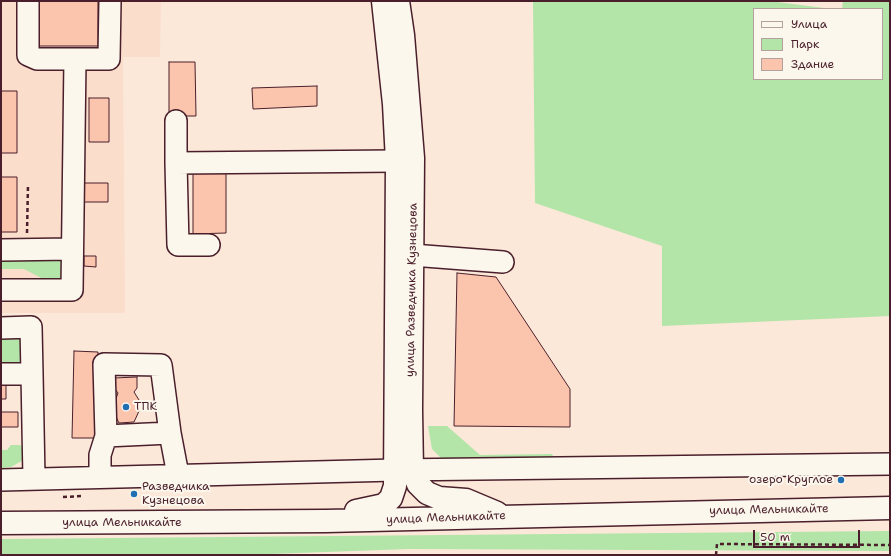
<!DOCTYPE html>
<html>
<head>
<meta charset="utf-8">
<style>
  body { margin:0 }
  #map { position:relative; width:891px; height:556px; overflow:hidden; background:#fbe8d9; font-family:"Shantell Sans",sans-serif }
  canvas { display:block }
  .frame { position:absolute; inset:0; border:2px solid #4a1f2b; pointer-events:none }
  .legend { position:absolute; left:753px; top:8px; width:130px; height:72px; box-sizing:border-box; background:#fbf7ec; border:1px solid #b4a19f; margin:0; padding:5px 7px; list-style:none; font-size:12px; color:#4a1f2b }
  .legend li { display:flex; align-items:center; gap:8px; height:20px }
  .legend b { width:20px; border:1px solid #b4a19f }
  .scale { position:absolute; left:753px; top:530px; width:107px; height:18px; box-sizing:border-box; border:2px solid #4a1f2b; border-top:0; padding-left:5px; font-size:12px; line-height:14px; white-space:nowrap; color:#4a1f2b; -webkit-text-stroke:3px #fbf7ec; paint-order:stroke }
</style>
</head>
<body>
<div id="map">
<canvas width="891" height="556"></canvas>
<div class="frame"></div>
<ul class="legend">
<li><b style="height:5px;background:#fbf7ec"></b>Улица</li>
<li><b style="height:11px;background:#b2e5a7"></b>Парк</li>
<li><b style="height:11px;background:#fbc4ad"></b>Здание</li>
</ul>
<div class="scale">50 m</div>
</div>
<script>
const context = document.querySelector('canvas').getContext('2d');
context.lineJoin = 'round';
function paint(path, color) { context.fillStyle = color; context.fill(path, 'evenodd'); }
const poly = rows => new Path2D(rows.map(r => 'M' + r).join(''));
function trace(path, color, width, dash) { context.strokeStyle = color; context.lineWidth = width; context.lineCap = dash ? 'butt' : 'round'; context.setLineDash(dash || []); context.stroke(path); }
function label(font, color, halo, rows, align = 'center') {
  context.font = font + ' "Shantell Sans",sans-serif'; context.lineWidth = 4; context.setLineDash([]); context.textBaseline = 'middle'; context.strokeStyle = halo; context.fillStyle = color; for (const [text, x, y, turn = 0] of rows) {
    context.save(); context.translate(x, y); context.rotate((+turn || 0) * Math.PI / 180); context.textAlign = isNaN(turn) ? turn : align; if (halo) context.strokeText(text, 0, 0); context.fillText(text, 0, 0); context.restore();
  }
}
paint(poly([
  [1,1,161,1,160,57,123,57,125,313,1,313]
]), '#fbddcc');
paint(poly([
  [533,1,769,1,832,9,754,9,754,79,882,79,882,9,842,9,843,1,890,1,890,316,662,326,662,246,535,203],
  [1,254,59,258,63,265,63,272,60,278,54,282,49,282,24,269,1,269],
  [1,330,17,336,26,349,26,364,1,364],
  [428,426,447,426,480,455,552,454,554,458,442,459,432,449],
  [11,445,20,445,27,450,27,458,11,467,1,468,1,450,7,450],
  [890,531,890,551,409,549,242,555,1,555,1,539]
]), '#b2e5a7');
const building = poly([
  [37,1,98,1,98,46,37,46,37,1],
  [169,62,195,62,196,116,169,116,169,62],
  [317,86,317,106,253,109,252,88,317,86],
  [1,91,17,91,17,153,1,153,1,91],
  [89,98,109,98,109,142,89,142,89,98],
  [193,169,226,169,226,233,193,234,193,169],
  [1,177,17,177,17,232,1,232,1,177],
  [83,183,108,183,108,202,83,202,83,183],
  [84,256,96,256,96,267,84,266,84,256],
  [457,273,496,277,570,389,570,427,454,426,457,273],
  [74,351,98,352,97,438,72,438,74,351],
  [1,375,6,375,6,399,1,399,1,375],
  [137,377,137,388,134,392,139,400,139,411,134,422,119,423,114,413,114,404,118,393,115,389,114,378,137,377],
  [1,412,18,412,18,427,1,427,1,412]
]);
paint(building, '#fbc4ad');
trace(building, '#4a1f2b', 1);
const minor = poly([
  [28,1,28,55,37,59,109,59,110,1],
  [176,121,176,163],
  [209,245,178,245,176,163,397,161],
  [1,250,72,249],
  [412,255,503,262],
  [1,290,72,290,75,59],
  [1,328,31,327,32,374],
  [1,374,32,374,34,479],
  [106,436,104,364,161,365,170,433],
  [102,477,100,467,100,455,106,436,170,433,178,475],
  [1,480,395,470,890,464]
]);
const major = poly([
  [398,1,403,35,413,158,411,410,412,471,418,484,427,493,439,498,466,500,497,513],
  [356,511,384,505,391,498,395,486,397,161,394,104,383,1],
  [1,523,326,521,890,508]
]);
trace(minor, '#4a1f2b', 24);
trace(major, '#4a1f2b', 25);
trace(poly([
  [27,233,28,185],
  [63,497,82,496],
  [716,555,717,544,890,545]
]), '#4a1f2b', 2.5, [4, 3]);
trace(minor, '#fbf7ec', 21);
trace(major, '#fbf7ec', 22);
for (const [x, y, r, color] of [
  [126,407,4,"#1f6fb2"],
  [841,480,4,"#1f6fb2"],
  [134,494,4,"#1f6fb2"]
]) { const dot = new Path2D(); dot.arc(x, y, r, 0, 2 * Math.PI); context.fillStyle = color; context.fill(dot); trace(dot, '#fbf7ec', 1.5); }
label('12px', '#4a1f2b', '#fbf7ec', [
  ["улица Разведчика Кузнецова",412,290,-89],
  ["улица Мельникайте",769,510,-1],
  ["улица Мельникайте",446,518,-2],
  ["улица Мельникайте",122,523]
]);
label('12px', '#4a1f2b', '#fbf7ec', [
  ["ТПК",134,407],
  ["озеро Круглое",833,480,"right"],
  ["Разведчика",142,487],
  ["Кузнецова",142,501]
], 'left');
</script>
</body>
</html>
